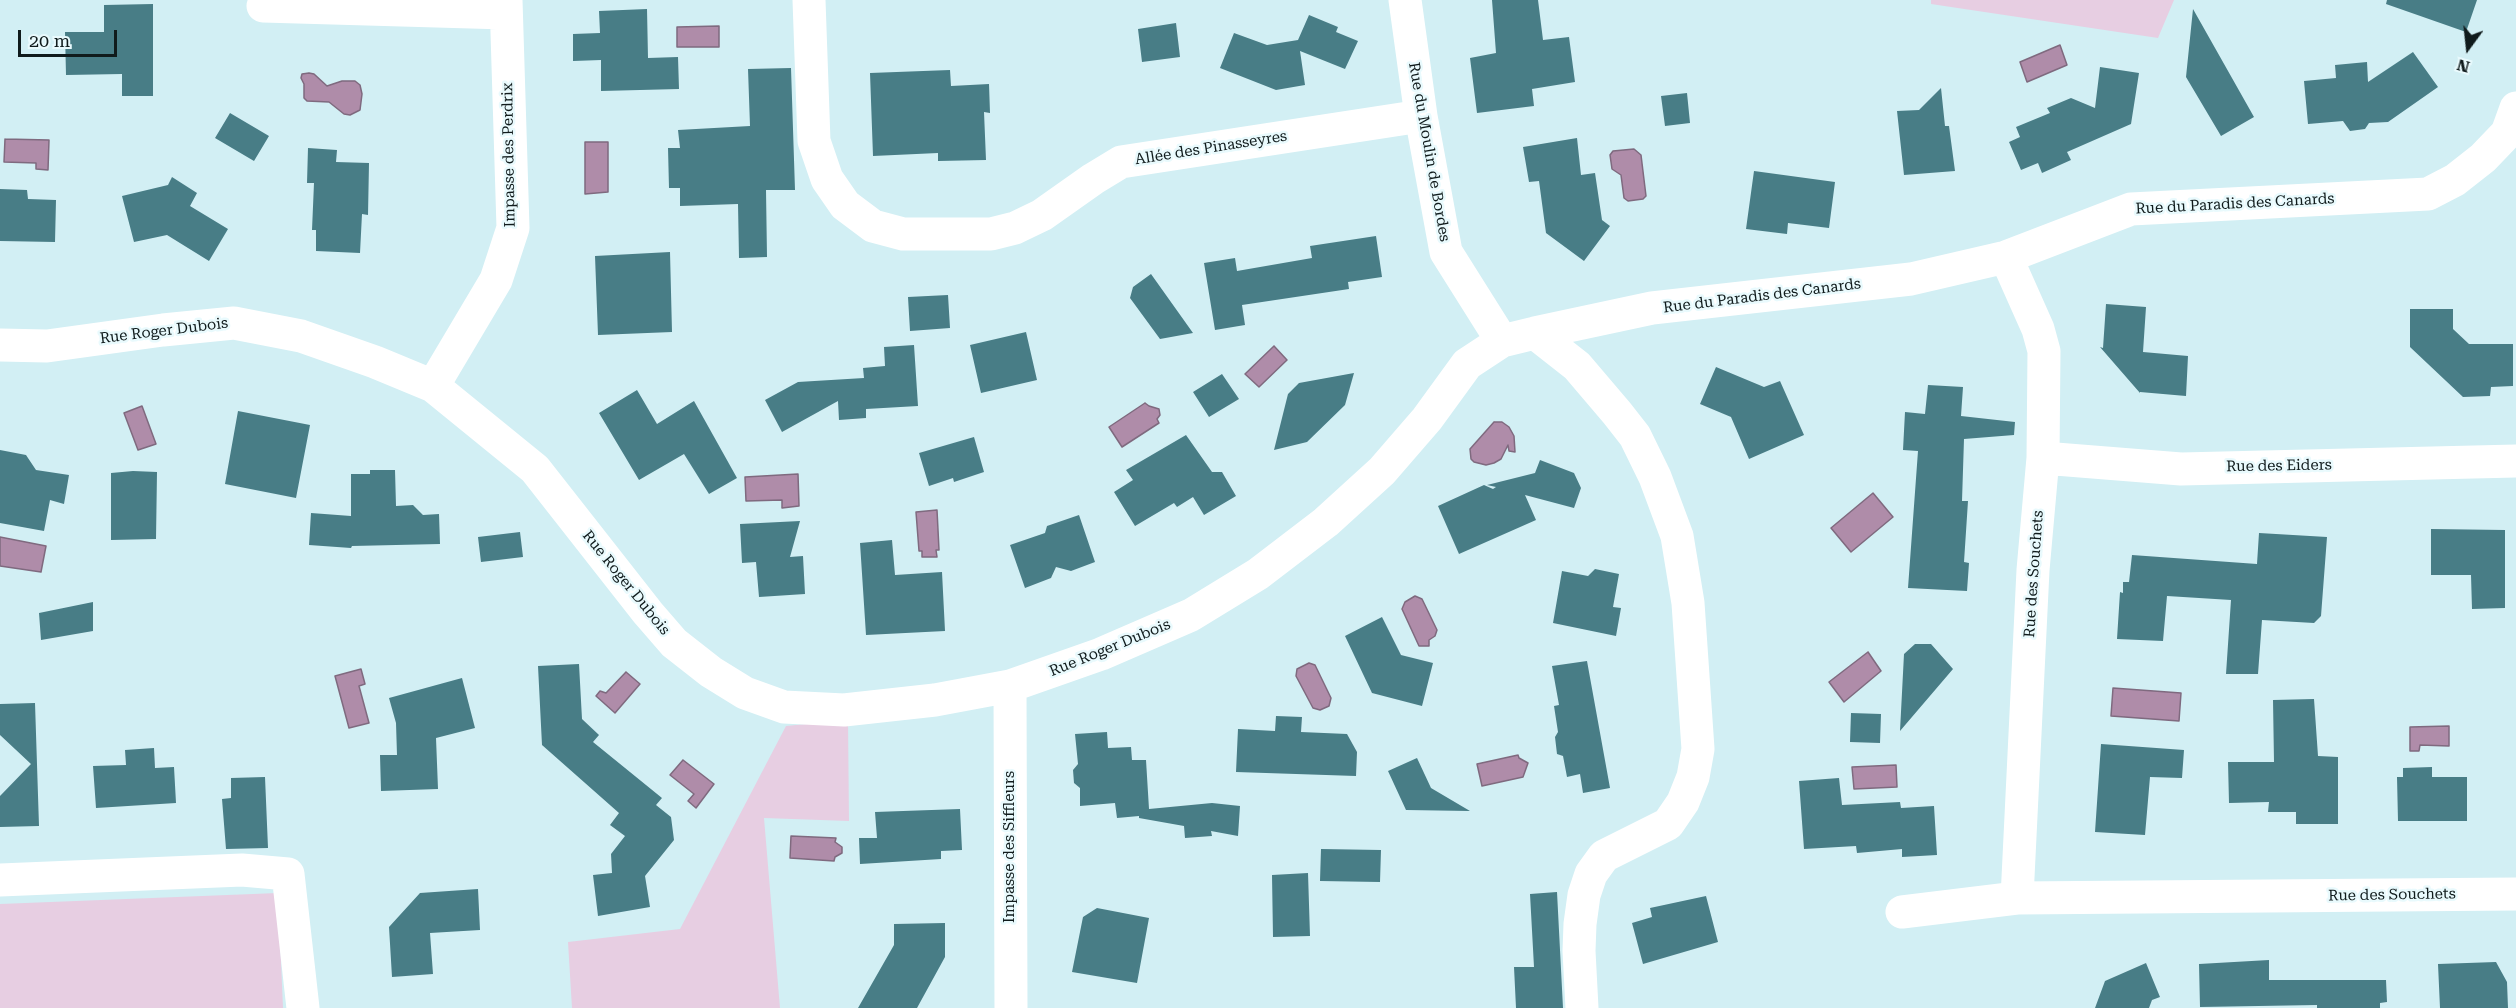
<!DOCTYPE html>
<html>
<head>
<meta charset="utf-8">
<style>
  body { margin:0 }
  #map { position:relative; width:2516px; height:1008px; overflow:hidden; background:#d2eff4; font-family:"Roboto Serif",serif }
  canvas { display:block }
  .north { position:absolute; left:2438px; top:18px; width:60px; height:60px; -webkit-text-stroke:4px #e9fafd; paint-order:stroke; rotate:195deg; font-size:16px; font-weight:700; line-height:24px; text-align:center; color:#101b1c }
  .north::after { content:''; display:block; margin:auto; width:21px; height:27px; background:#101b1c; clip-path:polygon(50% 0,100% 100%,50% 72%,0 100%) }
  .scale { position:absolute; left:18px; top:30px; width:99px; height:27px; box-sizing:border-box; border:3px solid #101b1c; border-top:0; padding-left:8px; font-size:18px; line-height:21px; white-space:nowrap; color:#101b1c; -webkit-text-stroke:4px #e9fafd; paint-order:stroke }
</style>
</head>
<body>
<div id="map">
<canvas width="2516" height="1008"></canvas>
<div class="north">N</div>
<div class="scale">20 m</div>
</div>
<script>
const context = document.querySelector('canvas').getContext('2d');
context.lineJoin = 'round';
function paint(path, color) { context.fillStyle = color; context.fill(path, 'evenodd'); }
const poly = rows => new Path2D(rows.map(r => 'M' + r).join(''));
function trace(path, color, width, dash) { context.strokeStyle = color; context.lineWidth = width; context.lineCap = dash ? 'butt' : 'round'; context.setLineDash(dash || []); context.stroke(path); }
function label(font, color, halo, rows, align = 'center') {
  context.font = font + ' "Roboto Serif",serif'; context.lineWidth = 5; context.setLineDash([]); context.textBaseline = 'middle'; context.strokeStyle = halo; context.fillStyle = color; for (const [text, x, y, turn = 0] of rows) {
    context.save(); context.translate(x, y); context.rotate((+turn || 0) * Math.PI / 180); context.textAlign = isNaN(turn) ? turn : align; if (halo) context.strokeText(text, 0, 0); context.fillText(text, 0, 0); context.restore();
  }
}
paint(poly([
  [1931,0,2174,0,2158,38,1931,4],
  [848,720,849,821,764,818,780,1008,572,1008,568,942,680,929,786,726],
  [278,893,283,1008,0,1008,0,904]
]), '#e7cee2');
const water = poly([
  [719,26,719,47,677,47,677,27,719,26],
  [2060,45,2067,65,2027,82,2020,62,2060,45],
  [309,73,314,74,327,86,342,81,355,81,360,85,362,94,360,110,350,115,344,114,329,102,307,101,304,98,304,84,301,78,302,74,309,73],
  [5,139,49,140,48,170,36,169,36,163,4,162,5,139],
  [585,142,608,142,608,192,585,194,585,142],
  [1634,149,1641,155,1646,196,1643,199,1628,201,1624,198,1621,175,1612,169,1610,155,1613,151,1634,149],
  [1274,346,1287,360,1259,387,1245,374,1274,346],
  [1145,403,1149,406,1159,409,1160,415,1157,419,1159,423,1122,447,1109,427,1145,403],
  [142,406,156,444,138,450,124,413,142,406],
  [1494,422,1502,422,1509,427,1514,436,1515,452,1509,451,1508,445,1501,459,1494,463,1486,465,1474,462,1471,459,1470,449,1494,422],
  [798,474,799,506,782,508,782,500,746,501,745,477,798,474],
  [1873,493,1893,517,1851,552,1831,528,1873,493],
  [937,510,939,550,936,550,937,557,922,557,922,551,919,551,916,512,937,510],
  [0,537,46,546,41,572,0,566,0,537],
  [1415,596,1422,599,1437,630,1435,636,1429,640,1429,646,1419,646,1402,609,1405,602,1415,596],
  [1868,652,1881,671,1844,702,1829,682,1868,652],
  [1309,663,1315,665,1331,698,1329,706,1320,710,1313,708,1296,676,1297,669,1309,663],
  [361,669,365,684,359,686,369,723,349,728,335,676,361,669],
  [626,672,640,684,615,713,596,696,600,691,606,693,626,672],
  [2113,688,2181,693,2179,721,2111,716,2113,688],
  [2449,726,2449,746,2420,745,2419,751,2410,751,2410,727,2449,726],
  [1518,755,1519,758,1528,763,1523,777,1482,786,1477,764,1518,755],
  [683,760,714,784,696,808,688,801,694,794,670,775,683,760],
  [1896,765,1897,787,1854,789,1852,767,1896,765],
  [791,836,836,838,835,842,842,847,842,853,835,857,834,861,790,858,791,836]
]);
paint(water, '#af8ca9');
trace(water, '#7f6a7f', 1.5);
paint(poly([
  [1492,0,1538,0,1543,40,1569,37,1575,82,1532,89,1534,106,1477,113,1470,58,1496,53],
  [2387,0,2477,0,2466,32,2386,4],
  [153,4,153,96,122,96,122,74,66,75,65,32,104,32,104,5],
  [647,9,648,58,678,57,679,89,601,91,601,60,573,61,573,34,600,33,599,11],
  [2193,9,2254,117,2221,136,2186,77],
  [1309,15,1338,27,1336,32,1358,41,1345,69,1300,51,1305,85,1276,90,1220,68,1234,33,1267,45,1298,40],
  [1176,23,1180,57,1142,62,1138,29],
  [2413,52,2438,87,2388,122,2369,123,2365,129,2350,131,2343,121,2308,124,2304,81,2336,78,2335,65,2367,62,2368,82],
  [2100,67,2139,73,2131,124,2067,152,2071,160,2042,173,2038,163,2021,170,2009,142,2020,137,2016,127,2050,113,2047,108,2071,98,2095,108],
  [791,68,795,190,766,190,767,257,739,258,738,204,680,206,680,188,669,188,668,148,680,148,678,130,750,126,748,69],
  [950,70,951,86,989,84,990,113,984,112,986,160,938,161,938,153,873,156,870,73],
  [1941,88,1945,126,1949,126,1955,171,1904,175,1897,111,1919,110],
  [1687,93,1690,123,1665,126,1661,96],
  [230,113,269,136,254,161,215,138],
  [1577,138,1581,175,1595,173,1602,220,1610,226,1584,261,1546,233,1539,181,1529,182,1523,147],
  [308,148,337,150,336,162,369,163,368,215,362,214,360,253,316,251,316,230,312,230,314,183,307,183],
  [1754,171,1835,182,1829,228,1788,223,1787,234,1746,229],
  [172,177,197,193,190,206,228,229,209,261,167,235,134,242,122,196,168,185],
  [0,189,27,190,28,199,56,200,55,242,0,241],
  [1376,236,1382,277,1348,282,1349,289,1242,305,1245,325,1215,330,1204,263,1235,258,1237,271,1312,258,1310,246],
  [670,252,672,332,598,335,595,256],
  [1151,274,1193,333,1160,339,1130,298,1133,287],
  [948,295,950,328,910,331,908,297],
  [2106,304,2146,307,2143,352,2188,356,2186,396,2140,392,2140,393,2100,347,2103,348],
  [2410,309,2453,309,2453,329,2469,344,2513,344,2513,386,2491,387,2490,396,2463,397,2410,347],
  [1026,332,1037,380,981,393,970,345],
  [914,345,918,406,866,409,866,418,839,420,838,401,782,432,765,400,798,382,864,378,863,368,885,366,884,347],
  [1716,367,1764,387,1780,381,1804,435,1749,459,1731,417,1700,404],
  [1354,373,1345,405,1307,442,1274,450,1288,394,1299,383],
  [1222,374,1239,399,1209,417,1193,392],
  [1928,385,1963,387,1961,416,2015,422,2014,435,1964,439,1962,501,1968,501,1964,562,1969,563,1967,591,1908,588,1918,451,1903,450,1905,412,1925,414],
  [637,390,657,424,694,401,737,478,709,494,684,454,639,480,599,413],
  [238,411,310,425,296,498,225,484],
  [1186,435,1212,472,1222,472,1236,496,1204,515,1193,497,1177,507,1174,503,1135,526,1114,492,1133,480,1126,470],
  [974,437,984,472,954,482,953,478,929,486,919,453],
  [0,450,26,455,36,470,69,475,64,504,50,500,44,531,0,523],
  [1540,460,1574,473,1581,488,1574,508,1525,495,1536,520,1459,554,1438,506,1484,485,1493,489,1496,487,1487,485,1535,473],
  [370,470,395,470,396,506,413,505,423,515,439,514,440,544,352,546,351,548,309,545,311,513,351,516,351,474,370,474],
  [133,471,157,472,156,539,111,540,111,473],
  [1079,515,1095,562,1071,571,1056,567,1051,578,1025,588,1010,545,1045,533,1047,526],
  [800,521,790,557,803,556,805,594,759,597,756,562,742,563,740,524],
  [2431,529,2505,530,2505,608,2472,609,2471,575,2431,575],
  [520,532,523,557,481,562,478,537],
  [2259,533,2327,537,2321,616,2314,623,2262,620,2258,674,2226,674,2231,600,2167,596,2163,641,2117,639,2120,592,2123,593,2123,582,2129,582,2132,555,2257,564],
  [892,540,895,575,942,572,945,631,866,635,860,543],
  [1595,569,1619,574,1613,607,1621,608,1616,636,1553,623,1562,571,1588,576],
  [93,602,93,631,41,640,39,613],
  [1382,617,1401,655,1433,663,1422,706,1372,693,1345,636],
  [1915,644,1931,644,1953,669,1900,731,1904,654],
  [1587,661,1610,788,1583,793,1580,774,1567,777,1563,756,1557,754,1555,737,1558,732,1554,706,1559,705,1552,666],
  [579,664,582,719,599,735,593,742,662,798,656,805,671,817,674,840,645,876,650,907,598,916,593,875,612,873,611,854,625,836,610,825,619,813,542,745,538,666],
  [462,678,475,728,436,738,438,789,381,791,380,755,397,755,396,723,389,698],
  [2314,699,2318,756,2338,757,2338,824,2296,824,2296,812,2268,812,2269,802,2229,803,2228,762,2274,762,2273,700],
  [35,703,39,826,0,827,0,796,31,764,0,735,0,704],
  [1851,713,1881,714,1880,743,1850,742],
  [1276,716,1302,717,1301,732,1347,734,1357,752,1356,776,1236,772,1238,729,1275,731],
  [1107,732,1108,748,1131,747,1132,760,1146,760,1149,809,1212,803,1240,806,1238,836,1211,831,1212,836,1185,838,1184,826,1139,818,1139,816,1117,818,1115,803,1080,806,1080,788,1074,783,1073,770,1078,764,1075,734],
  [2101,744,2184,750,2182,778,2150,777,2145,835,2095,832],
  [154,748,155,768,174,767,176,803,96,808,93,766,126,765,125,750],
  [1417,758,1431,788,1470,811,1406,810,1388,771],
  [2432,767,2432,777,2467,777,2467,821,2398,821,2397,777,2403,777,2403,768],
  [265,777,268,848,226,849,222,799,231,798,231,778],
  [1839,778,1842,805,1900,802,1901,808,1934,806,1937,855,1902,857,1902,849,1857,853,1856,846,1804,849,1799,781],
  [960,809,962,850,941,851,941,859,860,864,859,838,877,838,875,812],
  [1321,849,1381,850,1380,882,1320,881],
  [1308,873,1310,936,1273,937,1272,875],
  [478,889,480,930,430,933,433,974,392,977,389,927,420,893],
  [1557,892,1563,1008,1516,1008,1514,967,1534,967,1530,894],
  [1706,896,1718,942,1643,964,1632,923,1652,917,1650,908],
  [1097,908,1149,918,1137,983,1072,972,1083,917],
  [945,923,945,957,917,1008,858,1008,894,945,894,924],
  [2269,960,2269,980,2386,980,2387,1002,2380,1003,2380,1008,2317,1008,2317,1005,2200,1007,2199,964],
  [2496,962,2507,982,2508,1008,2440,1008,2438,964],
  [2146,963,2160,997,2152,1000,2149,1008,2095,1008,2105,981]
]), '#487d86');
trace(poly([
  [809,0,814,141,827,179,845,205,873,226,903,234,991,234,1015,228,1042,215,1093,179,1121,162,1421,116],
  [1405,0,1421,116,1446,252,1502,341,1535,333,1577,366,1617,413,1635,436,1655,477,1677,536,1688,603,1698,749,1693,777,1683,802,1668,824,1604,856,1591,874,1584,895,1580,924,1579,951,1582,1008],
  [263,6,506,13],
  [2006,257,2038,329,2044,351,2043,458,2033,570,2017,898],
  [1535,333,1652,308,1911,279,2006,257,2131,209,2428,194,2455,180,2483,158,2507,133,2516,108],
  [0,345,47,346,163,330,234,323,301,336,375,362,433,386,535,469,648,613,674,643,711,672,745,693,784,707,844,710,935,700,1010,686,1101,654,1191,615,1258,574,1326,522,1382,471,1427,419,1467,364,1502,341],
  [433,386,496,280,513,228,506,0],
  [2043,458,2181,469,2516,461],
  [1010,686,1011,1008],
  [0,880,242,870,288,874,303,1008],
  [1902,912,2017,898,2516,894]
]), '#fff', 33);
label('15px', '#101b1c', '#e9fafd', [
  ["Allée des Pinasseyres",1211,148,-9],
  ["Rue du Moulin de Bordes",1429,152,80],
  ["Impasse des Perdrix",509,155,-91],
  ["Rue du Paradis des Canards",2235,204,-3],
  ["Rue du Paradis des Canards",1762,296,-7],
  ["Rue Roger Dubois",164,331,-7],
  ["Rue des Eiders",2279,466,-1],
  ["Rue des Souchets",2034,574,-86],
  ["Rue Roger Dubois",626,583,51],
  ["Rue Roger Dubois",1110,648,-22],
  ["Impasse des Siffleurs",1010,847,-90],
  ["Rue des Souchets",2392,895,-1]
]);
</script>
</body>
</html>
